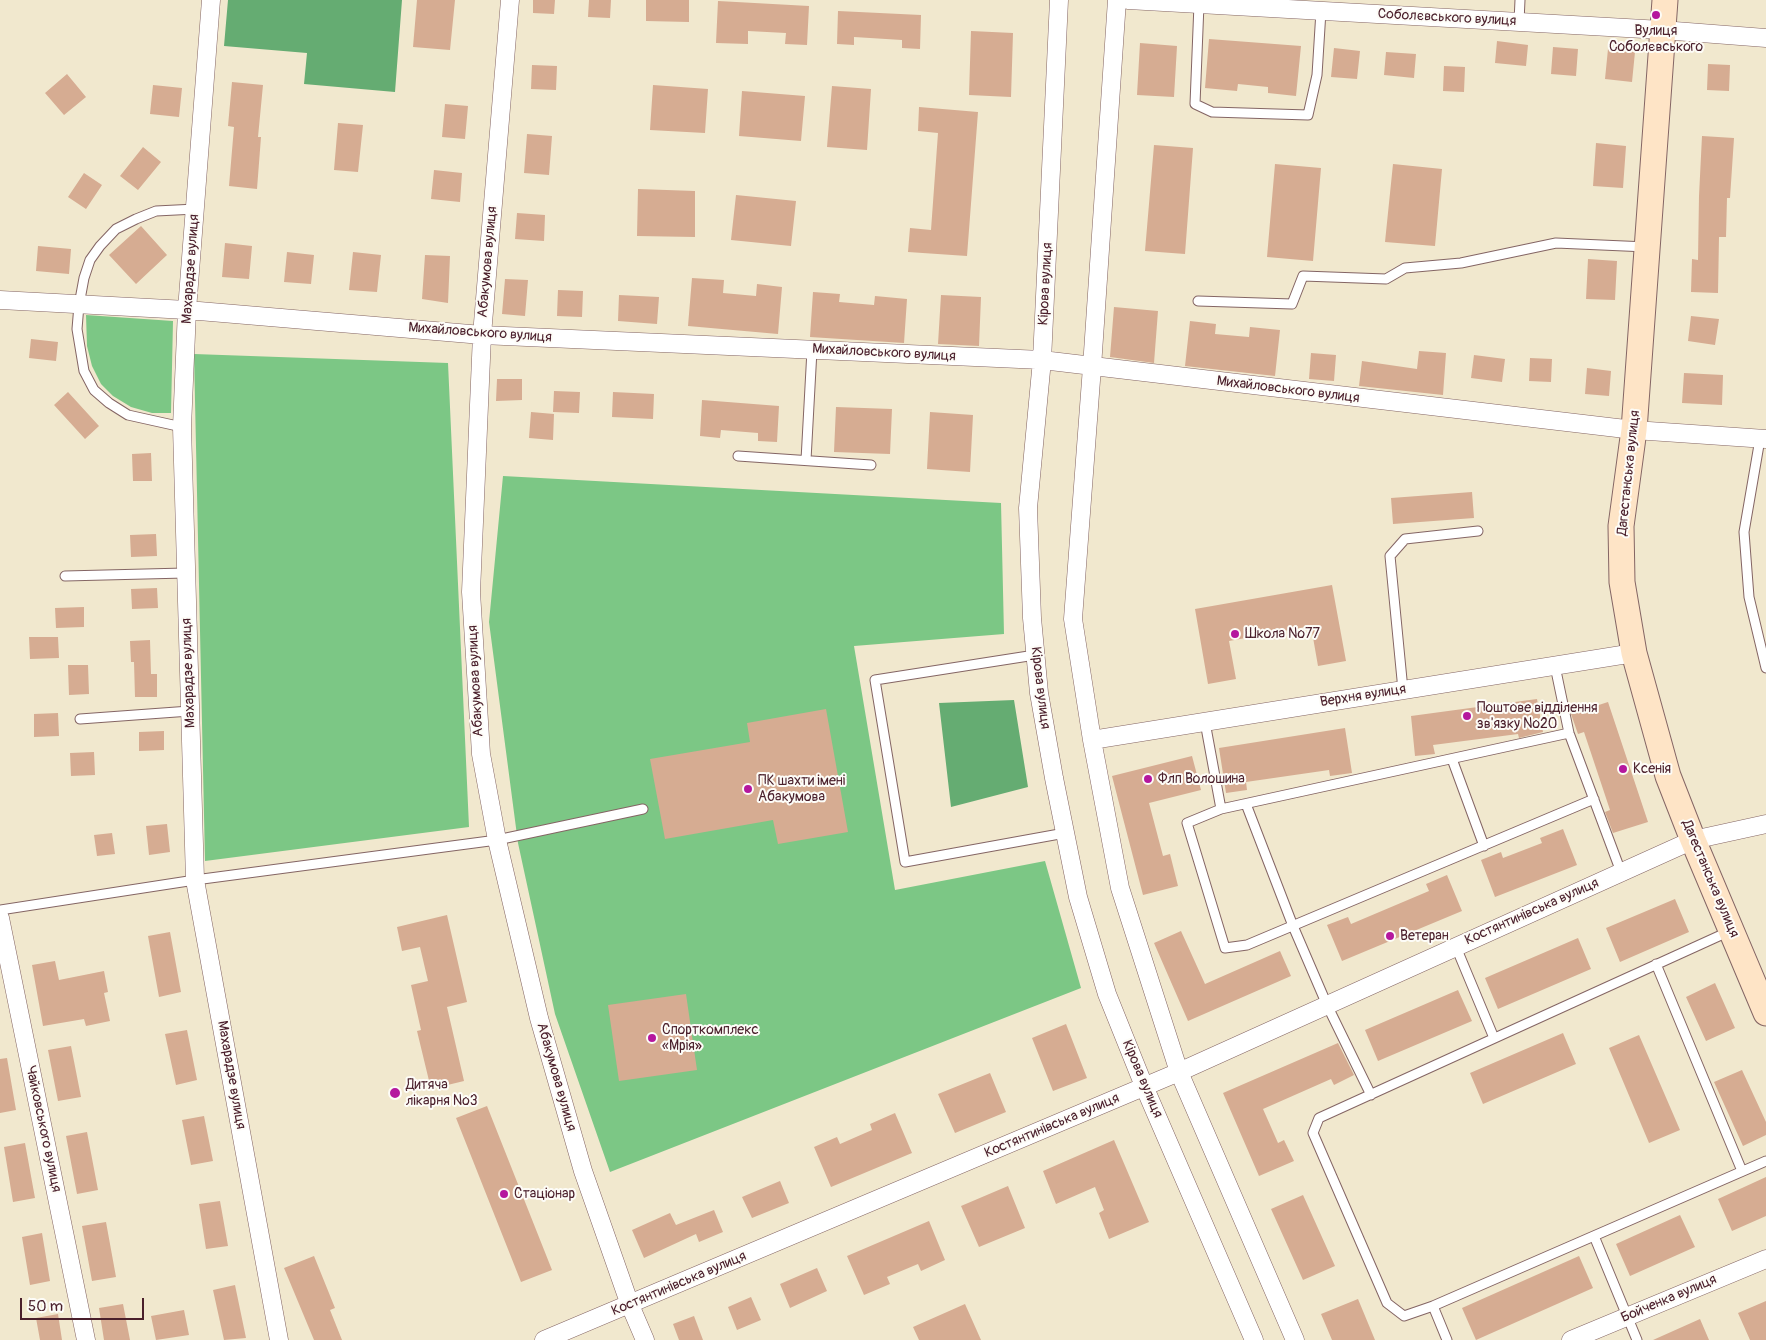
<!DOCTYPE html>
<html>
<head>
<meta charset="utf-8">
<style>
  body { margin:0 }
  #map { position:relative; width:1766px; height:1340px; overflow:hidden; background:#f1e8ce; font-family:Pangolin,sans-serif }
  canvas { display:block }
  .scale { position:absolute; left:20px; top:1298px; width:124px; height:22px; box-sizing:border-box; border:2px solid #4a1f2b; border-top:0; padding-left:6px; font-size:15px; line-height:18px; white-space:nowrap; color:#4a1f2b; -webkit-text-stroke:4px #fdfcf7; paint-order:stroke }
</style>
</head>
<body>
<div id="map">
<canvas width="1766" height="1340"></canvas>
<div class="scale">50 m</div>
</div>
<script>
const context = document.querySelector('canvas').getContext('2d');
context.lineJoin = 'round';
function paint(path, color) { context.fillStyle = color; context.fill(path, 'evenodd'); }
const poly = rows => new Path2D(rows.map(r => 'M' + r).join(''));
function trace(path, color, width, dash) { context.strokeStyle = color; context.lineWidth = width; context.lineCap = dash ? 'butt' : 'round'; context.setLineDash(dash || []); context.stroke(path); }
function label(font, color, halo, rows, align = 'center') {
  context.font = font + ' Pangolin,sans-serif'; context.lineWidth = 4; context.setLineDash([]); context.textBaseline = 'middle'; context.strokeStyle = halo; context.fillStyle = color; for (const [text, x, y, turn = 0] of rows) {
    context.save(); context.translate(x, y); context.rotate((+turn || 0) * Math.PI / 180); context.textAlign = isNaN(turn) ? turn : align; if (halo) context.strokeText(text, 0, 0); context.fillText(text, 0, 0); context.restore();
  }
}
paint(poly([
  [86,315,173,321,171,413,152,413,131,407,113,396,101,384,92,366,87,346],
  [194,354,448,363,469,827,205,861],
  [503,476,1001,503,1004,634,854,646,895,890,1045,861,1081,988,610,1172,555,1014,518,843,489,622]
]), '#7cc785');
paint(poly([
  [228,0,402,0,395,92,304,84,307,53,224,46],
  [1014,700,1028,787,951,807,939,703]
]), '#65ac72');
paint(poly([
  [417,0,455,0,450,50,413,47],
  [533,0,555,0,554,14,533,13],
  [589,0,611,0,610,18,588,17],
  [646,0,689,0,689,22,646,21],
  [718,1,809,6,807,45,785,44,786,33,748,31,748,44,716,43],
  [838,11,921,15,920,49,902,48,902,40,854,37,854,45,837,44],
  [971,31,1013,33,1011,97,969,95],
  [1209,39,1301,46,1296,96,1268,93,1268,87,1238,84,1237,91,1205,88],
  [1497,41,1528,45,1526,66,1495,63],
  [1140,43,1177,46,1174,97,1137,95],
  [1553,47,1578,49,1576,76,1551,74],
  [1334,48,1360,51,1357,79,1331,77],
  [1608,49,1635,52,1632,82,1605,79],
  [1386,52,1416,54,1414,78,1384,75],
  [1708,64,1730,65,1729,91,1707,90],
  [532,65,557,66,556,90,531,89],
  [1444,66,1465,67,1464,92,1443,91],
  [67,74,86,97,64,115,45,93],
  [232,82,263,85,258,137,261,137,257,189,229,186,234,127,228,126],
  [153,85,182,88,179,117,150,114],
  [653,85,708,89,705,133,650,130],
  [832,86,871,89,867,150,827,147],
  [742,91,805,96,801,141,739,136],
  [445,104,468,106,465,139,442,137],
  [919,107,978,112,967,256,908,252,910,228,931,230,938,133,918,131],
  [338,123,363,125,358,172,334,170],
  [527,134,552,136,549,175,524,173],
  [1702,136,1734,138,1730,198,1727,198,1726,237,1719,237,1718,293,1691,292,1692,259,1698,260,1699,196],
  [1596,143,1626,146,1623,188,1593,186],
  [1154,145,1193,148,1185,254,1145,251],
  [143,147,161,162,138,190,120,176],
  [1275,164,1321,168,1313,261,1267,257],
  [1393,164,1442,169,1435,246,1385,242],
  [434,170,462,173,460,202,431,199],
  [84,173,102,185,86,209,68,197],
  [638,189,695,191,695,237,637,236],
  [736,195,796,201,791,246,731,240],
  [517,213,545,215,544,241,515,239],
  [141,226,167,255,136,284,109,255],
  [225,243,252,246,249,279,222,277],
  [38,246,71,249,69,274,36,271],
  [287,252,314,255,311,284,284,282],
  [353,252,381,255,377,292,349,290],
  [425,255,450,256,448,303,422,299],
  [1588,259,1617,261,1615,300,1586,299],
  [692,278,724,280,723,293,756,296,757,284,782,287,778,334,688,326],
  [505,279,528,280,525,316,502,314],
  [558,290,583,291,582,317,557,316],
  [813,292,840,294,839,302,874,305,875,296,907,299,904,343,810,337],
  [619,295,659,297,657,324,618,321],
  [941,295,981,297,979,346,938,344],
  [1114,307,1158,311,1154,363,1110,357],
  [1691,316,1719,319,1715,345,1688,341],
  [1190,321,1216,324,1215,334,1249,337,1250,327,1280,330,1275,376,1185,366],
  [31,339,58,342,56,361,29,358],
  [1419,351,1446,353,1443,395,1359,386,1362,361,1417,369],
  [1311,353,1336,355,1334,381,1309,379],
  [1474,355,1505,359,1502,382,1471,378],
  [1530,358,1552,359,1551,382,1529,381],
  [1587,368,1611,371,1609,396,1585,394],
  [1684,373,1723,375,1722,405,1682,403],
  [497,379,522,379,522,400,496,401],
  [554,391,580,392,579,413,553,412],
  [68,392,99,426,85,439,54,405],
  [613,392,654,394,653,419,612,417],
  [702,400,779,406,777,442,758,441,758,433,721,430,720,438,700,436],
  [836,407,892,409,890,454,834,452],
  [531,412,554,414,553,440,529,438],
  [930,412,973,415,970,472,927,469],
  [151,453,152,481,133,481,132,454],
  [1472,492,1474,518,1393,524,1391,498],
  [156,534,157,556,131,557,130,535],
  [1332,585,1346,661,1318,666,1311,626,1229,641,1236,679,1208,684,1195,609],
  [157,588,158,608,132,609,131,589],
  [84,607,84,627,56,628,55,608],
  [29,637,58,637,59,658,30,659],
  [150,640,151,674,157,674,157,697,135,697,134,662,131,662,130,641],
  [68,665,88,665,89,694,69,695],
  [1537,699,1543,732,1519,738,1518,734,1433,745,1435,754,1415,756,1411,716],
  [1608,702,1648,822,1613,833,1605,812,1610,810,1584,732,1578,734,1571,714],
  [826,709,848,832,778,844,773,820,665,839,650,759,750,742,747,723],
  [58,713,59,736,34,737,34,714],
  [1345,728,1352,773,1330,776,1329,770,1246,782,1247,790,1226,793,1219,748],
  [164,731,164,750,139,751,139,732],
  [94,752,95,775,71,776,70,753],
  [1192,756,1201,790,1149,803,1163,856,1170,854,1178,886,1143,895,1112,776],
  [167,824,170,852,149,855,146,826],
  [1563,829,1577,865,1495,897,1481,860,1501,852,1503,858,1542,843,1540,838],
  [112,833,115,854,97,856,94,835],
  [1447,875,1462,911,1342,961,1327,925,1348,917,1351,924,1429,891,1426,884],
  [1675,899,1689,932,1620,962,1606,928],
  [447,915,467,1002,447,1007,464,1081,431,1089,417,1031,421,1030,411,985,428,981,420,947,402,951,397,927],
  [1181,931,1205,984,1280,951,1291,976,1188,1021,1154,943],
  [170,932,181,992,159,997,148,936],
  [1578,938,1591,969,1498,1009,1485,978],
  [55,961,59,980,104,971,108,992,104,993,110,1021,86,1026,84,1019,43,1026,32,965],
  [1715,983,1735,1028,1706,1041,1686,997],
  [1458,990,1472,1021,1378,1061,1365,1030],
  [686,994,697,1070,619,1081,608,1005],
  [1066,1024,1087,1078,1053,1091,1032,1038],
  [187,1030,197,1080,176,1085,165,1034],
  [1563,1033,1576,1064,1483,1104,1470,1073],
  [1639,1035,1680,1130,1649,1143,1609,1048],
  [1338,1043,1354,1075,1334,1085,1331,1079,1263,1109,1278,1143,1284,1140,1294,1161,1259,1176,1223,1093],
  [71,1046,81,1097,58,1101,48,1050],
  [7,1058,16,1110,0,1113,0,1059],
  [1742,1070,1766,1122,1766,1135,1743,1146,1714,1082],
  [990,1073,1006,1112,955,1133,938,1094],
  [487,1106,552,1270,521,1282,456,1118],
  [895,1113,912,1153,831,1187,814,1147,837,1137,840,1144,872,1130,870,1124],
  [204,1116,213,1161,191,1165,182,1120],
  [87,1132,98,1190,77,1194,66,1136],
  [1114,1140,1149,1222,1109,1239,1099,1213,1104,1210,1095,1187,1056,1204,1043,1171],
  [25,1143,35,1198,13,1202,4,1147],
  [1766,1177,1766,1216,1732,1231,1718,1199],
  [780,1181,789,1203,752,1218,742,1197],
  [1008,1186,1025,1228,979,1247,961,1206],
  [1303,1195,1335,1266,1303,1280,1271,1209],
  [220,1201,228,1246,206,1249,199,1204],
  [714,1210,723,1232,699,1242,696,1234,644,1258,632,1230,670,1213,676,1225],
  [1680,1215,1695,1247,1630,1276,1616,1244],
  [929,1221,945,1260,921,1271,918,1264,887,1277,890,1284,864,1295,847,1256],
  [106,1222,116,1277,92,1281,82,1226],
  [42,1233,50,1281,30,1285,22,1237],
  [314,1256,335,1308,330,1310,342,1340,314,1340,284,1268],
  [1579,1256,1593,1288,1476,1340,1462,1308],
  [817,1268,827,1291,790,1308,780,1284],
  [235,1285,246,1338,224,1340,213,1290],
  [751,1297,761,1320,737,1330,728,1307],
  [1358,1299,1375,1340,1332,1340,1321,1314],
  [1766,1301,1766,1340,1750,1340,1738,1313],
  [123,1304,130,1340,104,1340,99,1308],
  [965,1304,981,1340,919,1340,913,1327],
  [184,1310,189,1335,156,1340,151,1316],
  [58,1314,62,1340,40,1340,36,1318],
  [694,1316,703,1340,679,1340,673,1324],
  [1700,1319,1709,1340,1653,1340]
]), '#d6ac92');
const lane = poly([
  [1199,4,1195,104,1212,112,1308,115,1317,75,1321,11],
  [1519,22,1520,0],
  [1198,301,1292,304,1303,276,1386,279,1405,268,1461,263,1556,243,1647,247],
  [182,427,128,415,109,403,94,390,84,371,77,329,79,305,84,278,90,260,100,246,116,229,136,219,156,211,196,209],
  [1760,439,1744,532,1749,597,1766,668],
  [738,456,871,465],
  [806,460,812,350],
  [65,576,185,573],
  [1035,655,875,680,905,862,1065,833],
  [1555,666,1569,733,1621,872],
  [1403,690,1390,556,1405,539,1478,531],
  [80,719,190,711],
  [1205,722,1221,809],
  [1569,733,1221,809,1187,823,1225,948,1247,945,1594,799],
  [1452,759,1484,846],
  [1246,804,1293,926,1327,1005,1371,1095],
  [0,910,195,880,497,840,643,809],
  [1730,931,1319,1118,1313,1133,1387,1303,1404,1316,1433,1306,1766,1161],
  [1456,947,1494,1038],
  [1656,964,1742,1171],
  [1594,1236,1637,1340],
  [1433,1306,1447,1340]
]);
const street = poly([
  [211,0,187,310,182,427,195,880,279,1340],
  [510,0,482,335,471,592,481,754,497,840,539,1018,583,1171,630,1305,645,1340],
  [1059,0,1042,360,1028,508,1032,618,1039,693,1054,778,1078,897,1107,994,1144,1086,1254,1340],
  [1117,0,1092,367,1073,619,1092,740,1120,888,1179,1072,1295,1340],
  [1128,0,1662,30,1766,38],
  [0,300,187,310,482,335,1042,360,1634,430,1766,439],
  [1092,740,1634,653],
  [0,918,86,1340],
  [544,1340,1179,1072,1693,840,1766,824],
  [1571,1340,1766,1259]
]);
const secondary = poly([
  [1665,0,1634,430,1621,526,1622,582,1634,653,1668,776,1693,840,1766,1013]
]);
trace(lane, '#846564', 11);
trace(street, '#846564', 19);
trace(secondary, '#846564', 27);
trace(lane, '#fff', 9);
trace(street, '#fff', 18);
trace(secondary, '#fee4c6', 25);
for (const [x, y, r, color] of [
  [1656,15,5,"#b5179e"],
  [1235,634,5,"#b5179e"],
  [1467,716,5,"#b5179e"],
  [1623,769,5,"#b5179e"],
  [1148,779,5,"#b5179e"],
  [748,789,5,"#b5179e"],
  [1390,936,5,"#b5179e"],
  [652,1038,5,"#b5179e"],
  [395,1093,6,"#b5179e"],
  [504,1194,5,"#b5179e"]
]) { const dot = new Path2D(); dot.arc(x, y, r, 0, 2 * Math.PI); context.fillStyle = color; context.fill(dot); trace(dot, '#fdfcf7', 2); }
label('14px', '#4a1f2b', '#fdfcf7', [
  ["Соболєвського вулиця",1447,18,3],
  ["Абакумова вулиця",488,262,-85],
  ["Махарадзе вулиця",191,269,-86],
  ["Кірова вулиця",1046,284,-87],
  ["Михайловського вулиця",480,333,4],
  ["Михайловського вулиця",884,353,3],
  ["Михайловського вулиця",1288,390,7],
  ["Дагестанська вулиця",1629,473,-84],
  ["Махарадзе вулиця",189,673,-92],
  ["Абакумова вулиця",476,681,-93],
  ["Кірова вулиця",1040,688,83],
  ["Верхня вулиця",1363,696,-9],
  ["Дагестанська вулиця",1710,879,67],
  ["Костянтинівська вулиця",1532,912,-24],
  ["Махарадзе вулиця",231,1075,80],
  ["Абакумова вулиця",556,1077,74],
  ["Кірова вулиця",1142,1079,67],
  ["Костянтинівська вулиця",1052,1126,-23],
  ["Чайковського вулиця",43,1129,78],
  ["Костянтинівська вулиця",679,1284,-23],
  ["Бойченка вулиця",1669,1299,-23]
]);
label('14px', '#4a1f2b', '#fdfcf7', [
  ["Вулиця",1656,31,"center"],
  ["Соболєвського",1656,47,"center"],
  ["Школа №77",1245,634],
  ["Поштове відділення",1477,708],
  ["зв'язку №20",1477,724],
  ["Ксенія",1633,769],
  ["Флп Волошина",1158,779],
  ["ПК шахти імені",758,781],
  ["Абакумова",758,797],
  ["Ветеран",1400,936],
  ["Спорткомплекс",662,1030],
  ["«Мрія»",662,1046],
  ["Дитяча",406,1085],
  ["лікарня №3",406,1101],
  ["Стаціонар",514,1194]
], 'left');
</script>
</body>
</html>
